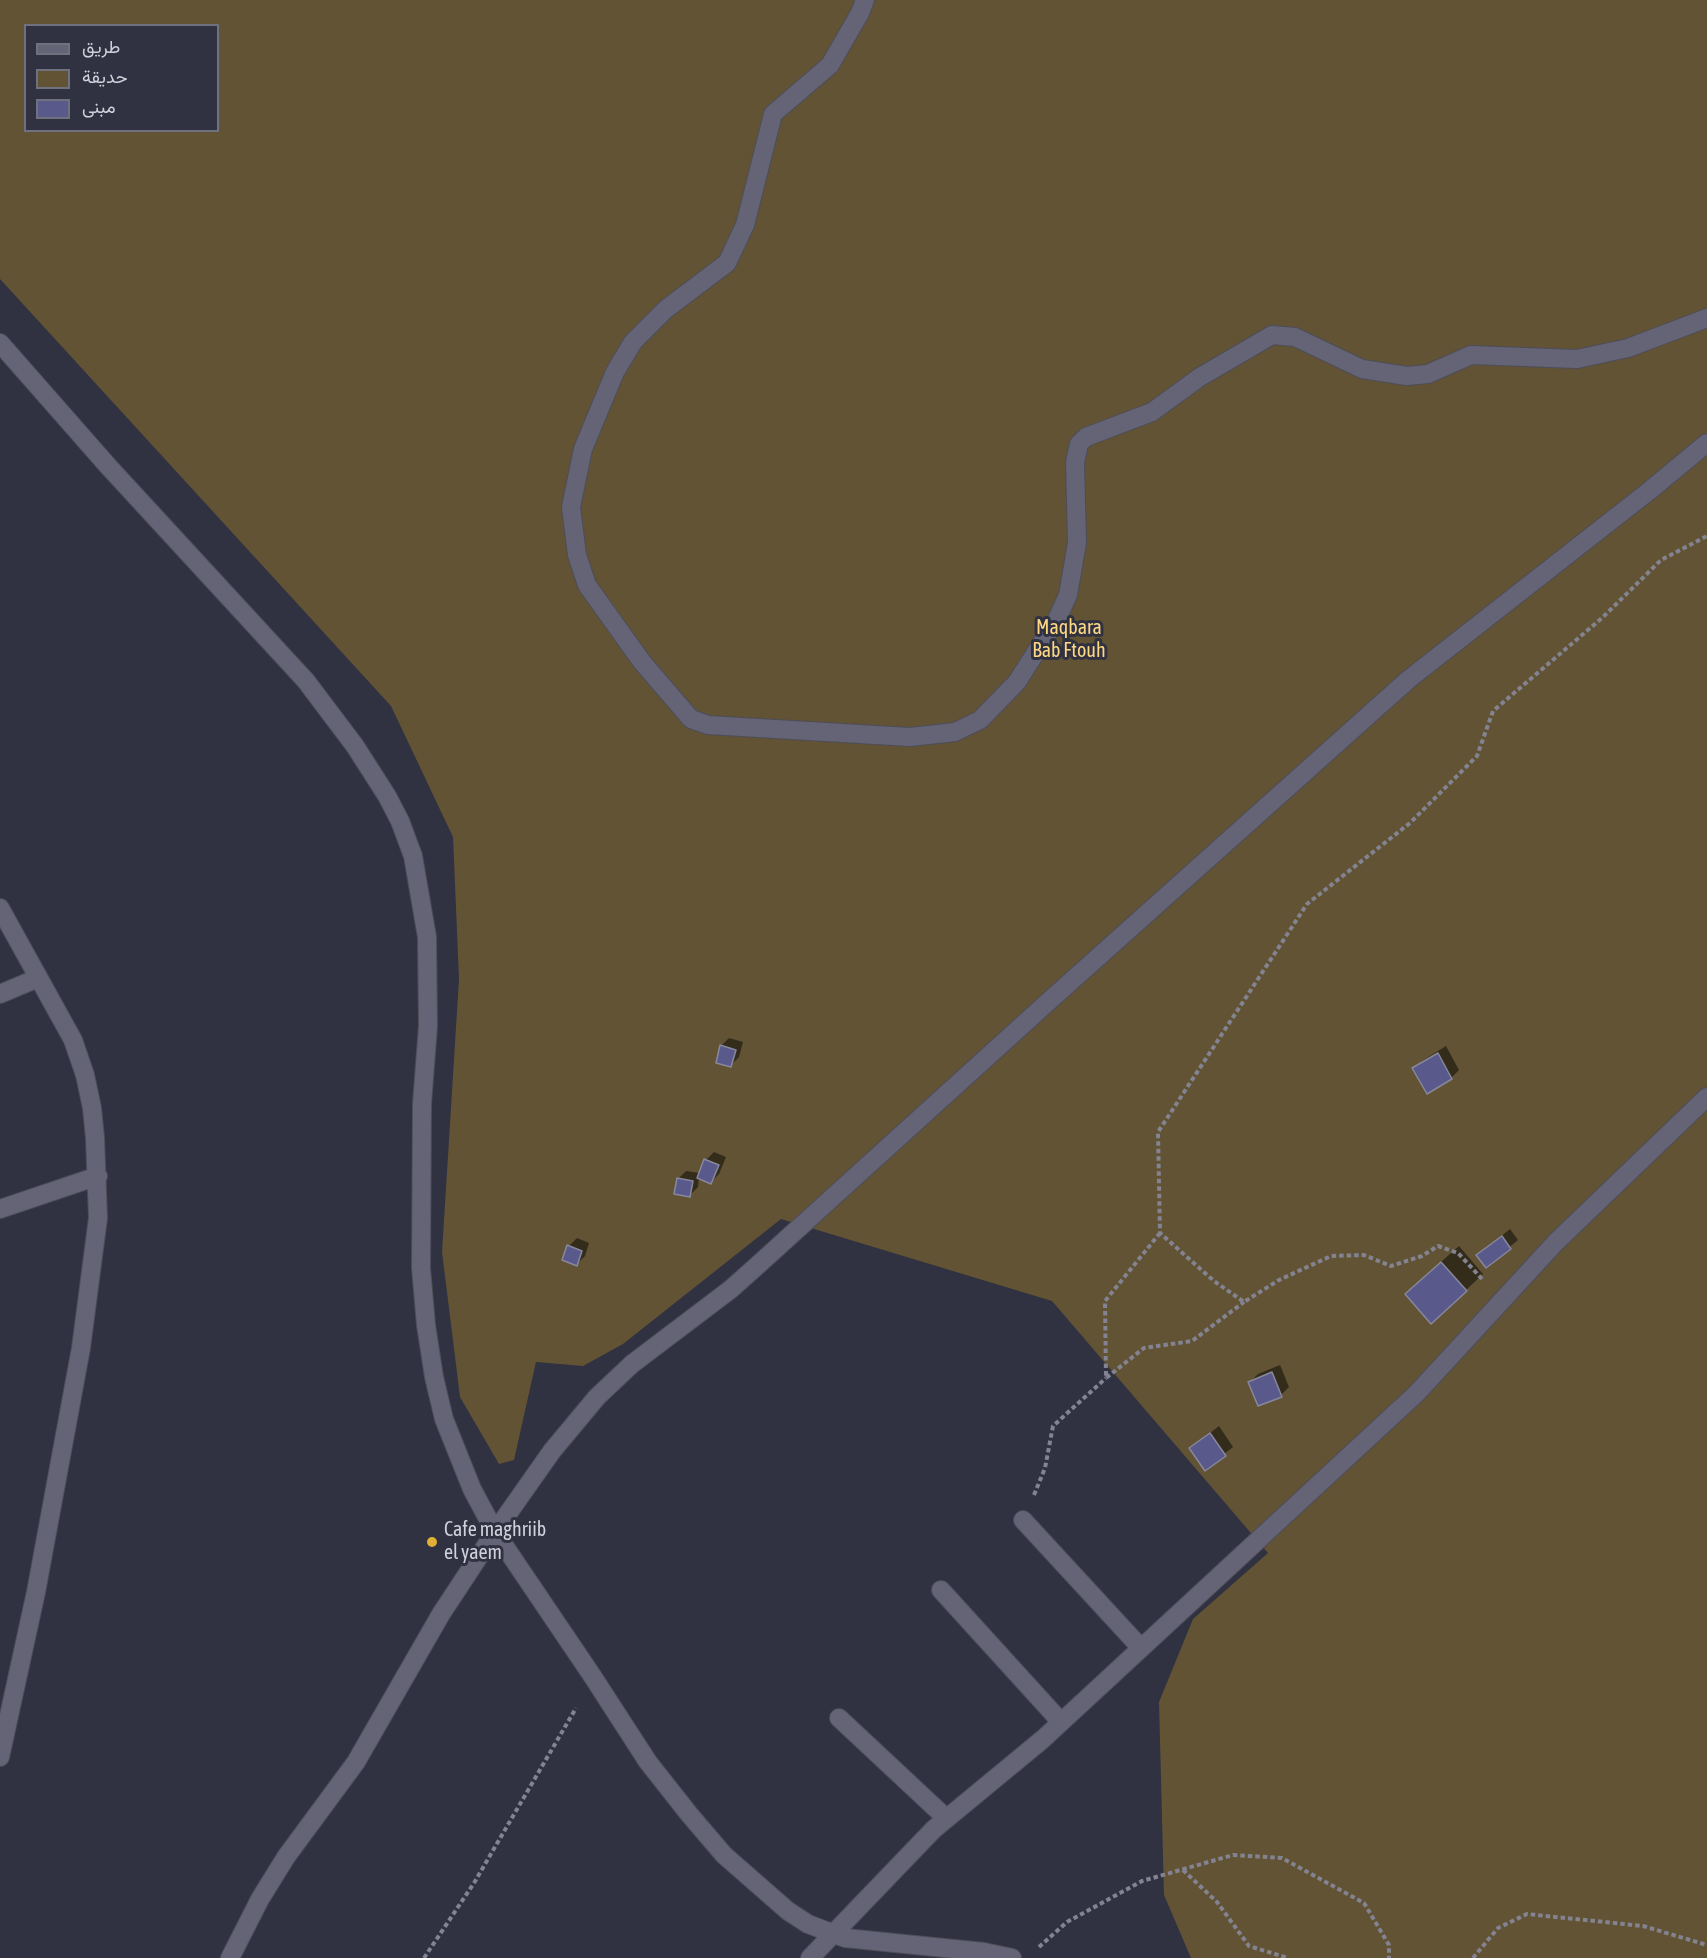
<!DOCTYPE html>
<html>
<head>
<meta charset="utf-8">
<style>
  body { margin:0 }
  #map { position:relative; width:1707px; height:1958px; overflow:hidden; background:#303141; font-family:"Asap Condensed",Vazirmatn,sans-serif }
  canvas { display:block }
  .legend { position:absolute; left:24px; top:24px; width:195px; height:108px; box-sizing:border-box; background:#303141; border:2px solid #70717f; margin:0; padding:8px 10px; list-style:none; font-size:18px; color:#d1d1dc }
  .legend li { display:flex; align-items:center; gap:12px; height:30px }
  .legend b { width:30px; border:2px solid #70717f }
</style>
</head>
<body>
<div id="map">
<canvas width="1707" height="1958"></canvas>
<ul class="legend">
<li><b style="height:8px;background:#646476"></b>طريق</li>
<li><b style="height:16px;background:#615334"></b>حديقة</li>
<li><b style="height:16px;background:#5a598c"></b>مبنى</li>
</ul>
</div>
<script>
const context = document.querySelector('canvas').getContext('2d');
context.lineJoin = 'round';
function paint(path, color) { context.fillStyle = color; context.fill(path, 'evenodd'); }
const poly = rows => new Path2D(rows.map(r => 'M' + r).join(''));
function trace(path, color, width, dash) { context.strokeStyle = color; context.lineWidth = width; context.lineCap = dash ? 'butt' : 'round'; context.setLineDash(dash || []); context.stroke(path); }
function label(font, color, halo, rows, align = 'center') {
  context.font = font + ' "Asap Condensed",sans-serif'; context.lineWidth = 6; context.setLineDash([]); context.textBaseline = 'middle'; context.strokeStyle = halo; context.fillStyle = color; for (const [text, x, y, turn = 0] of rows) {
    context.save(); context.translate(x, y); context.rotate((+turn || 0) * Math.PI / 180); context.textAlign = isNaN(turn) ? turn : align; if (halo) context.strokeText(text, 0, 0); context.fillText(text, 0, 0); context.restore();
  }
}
paint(poly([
  [0,0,1707,0,1707,1958,1191,1958,1164,1895,1159,1702,1193,1619,1268,1553,1052,1301,781,1219,623,1344,583,1366,536,1362,514,1460,499,1464,460,1397,442,1252,459,979,453,837,391,706,0,279],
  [26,26,218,26,218,130,26,130]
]), '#615334');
paint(poly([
  [729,1038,743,1042,739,1057,731,1065,721,1046],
  [1446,1046,1459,1070,1451,1078,1414,1069,1422,1061],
  [714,1152,726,1157,719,1174,711,1182,699,1177,698,1187,690,1195,678,1179,686,1171,700,1173,706,1160],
  [1510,1229,1518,1240,1486,1266,1478,1255],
  [577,1238,589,1243,585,1256,577,1264,569,1246],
  [1459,1246,1483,1274,1466,1290,1424,1277],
  [1280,1365,1289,1387,1281,1395,1250,1382,1258,1374],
  [1219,1426,1233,1447,1205,1469,1191,1448]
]), '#0007');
const building = poly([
  [720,1045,736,1050,731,1067,716,1063,720,1045],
  [1438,1053,1452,1079,1427,1094,1412,1068,1438,1053],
  [704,1159,719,1165,711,1184,697,1178,704,1159],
  [677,1178,693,1181,690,1197,674,1194,677,1178],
  [1502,1236,1511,1249,1486,1268,1476,1255,1502,1236],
  [567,1245,582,1251,577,1266,562,1260,567,1245],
  [1441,1262,1467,1291,1431,1324,1405,1294,1441,1262],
  [1272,1372,1282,1397,1258,1406,1248,1382,1272,1372],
  [1210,1433,1226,1456,1205,1471,1189,1448,1210,1433]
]);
paint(building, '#5a598c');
trace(building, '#87889b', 1.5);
const minor = poly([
  [865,0,860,13,830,65,773,114,745,225,727,263,666,309,633,342,615,372,583,449,571,507,577,555,587,585,642,662,691,719,708,725,910,737,955,732,980,720,1017,682,1057,619,1068,595,1077,543,1075,462,1079,444,1086,437,1152,412,1200,377,1272,335,1295,337,1362,369,1407,376,1428,374,1471,355,1577,359,1628,348,1707,318],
  [0,343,108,466,306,681,355,746,387,796,400,821,413,856,427,937,428,1026,422,1104,421,1268,426,1325,434,1377,444,1419,472,1489,495,1532,593,1677,648,1762,689,1814,724,1855,788,1911,808,1924,845,1938,984,1952,1012,1958],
  [0,908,73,1040,85,1075,92,1108,95,1138,98,1218,81,1348,36,1592,0,1757],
  [0,994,38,978],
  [0,1209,98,1176],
  [1023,1520,1141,1648],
  [941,1590,1061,1722],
  [839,1718,946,1818],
  [230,1958,260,1899,286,1857,356,1762,441,1614,495,1532,552,1451,597,1397,632,1364,731,1289,759,1264,1049,1001,1409,679,1649,491,1707,443],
  [810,1958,934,1829,1043,1739,1417,1393,1556,1242,1707,1097]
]);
trace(minor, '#4d4d5a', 20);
trace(poly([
  [1160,1233,1105,1301,1106,1378,1144,1348,1192,1341,1244,1302],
  [1482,1279,1458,1253,1438,1246,1422,1256,1391,1266,1364,1255,1331,1256,1279,1280,1244,1302,1214,1281,1160,1233,1158,1132,1307,904,1410,823,1477,756,1493,711,1602,618,1661,560,1707,536],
  [1034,1495,1045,1468,1053,1426,1106,1378],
  [1183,1870,1217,1902,1249,1946,1288,1958],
  [1039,1947,1067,1922,1142,1881,1233,1855,1282,1858,1364,1903,1389,1945,1389,1958],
  [424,1958,474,1883,576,1708],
  [1473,1958,1498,1928,1527,1914,1643,1926,1707,1945]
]), '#838391', 4, [4.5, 3]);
trace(minor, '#646476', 18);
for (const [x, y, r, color] of [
  [432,1542,6,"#e1af34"]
]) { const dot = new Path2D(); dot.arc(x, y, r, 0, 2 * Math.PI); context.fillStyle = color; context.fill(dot); trace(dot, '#303141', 2); }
label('20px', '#fed783', '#303141', [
  ["Maqbara",1069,628],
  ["Bab Ftouh",1069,651]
]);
label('20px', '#d1d1dc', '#303141', [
  ["Cafe maghriib",444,1530],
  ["el yaem",444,1553]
], 'left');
</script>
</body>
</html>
